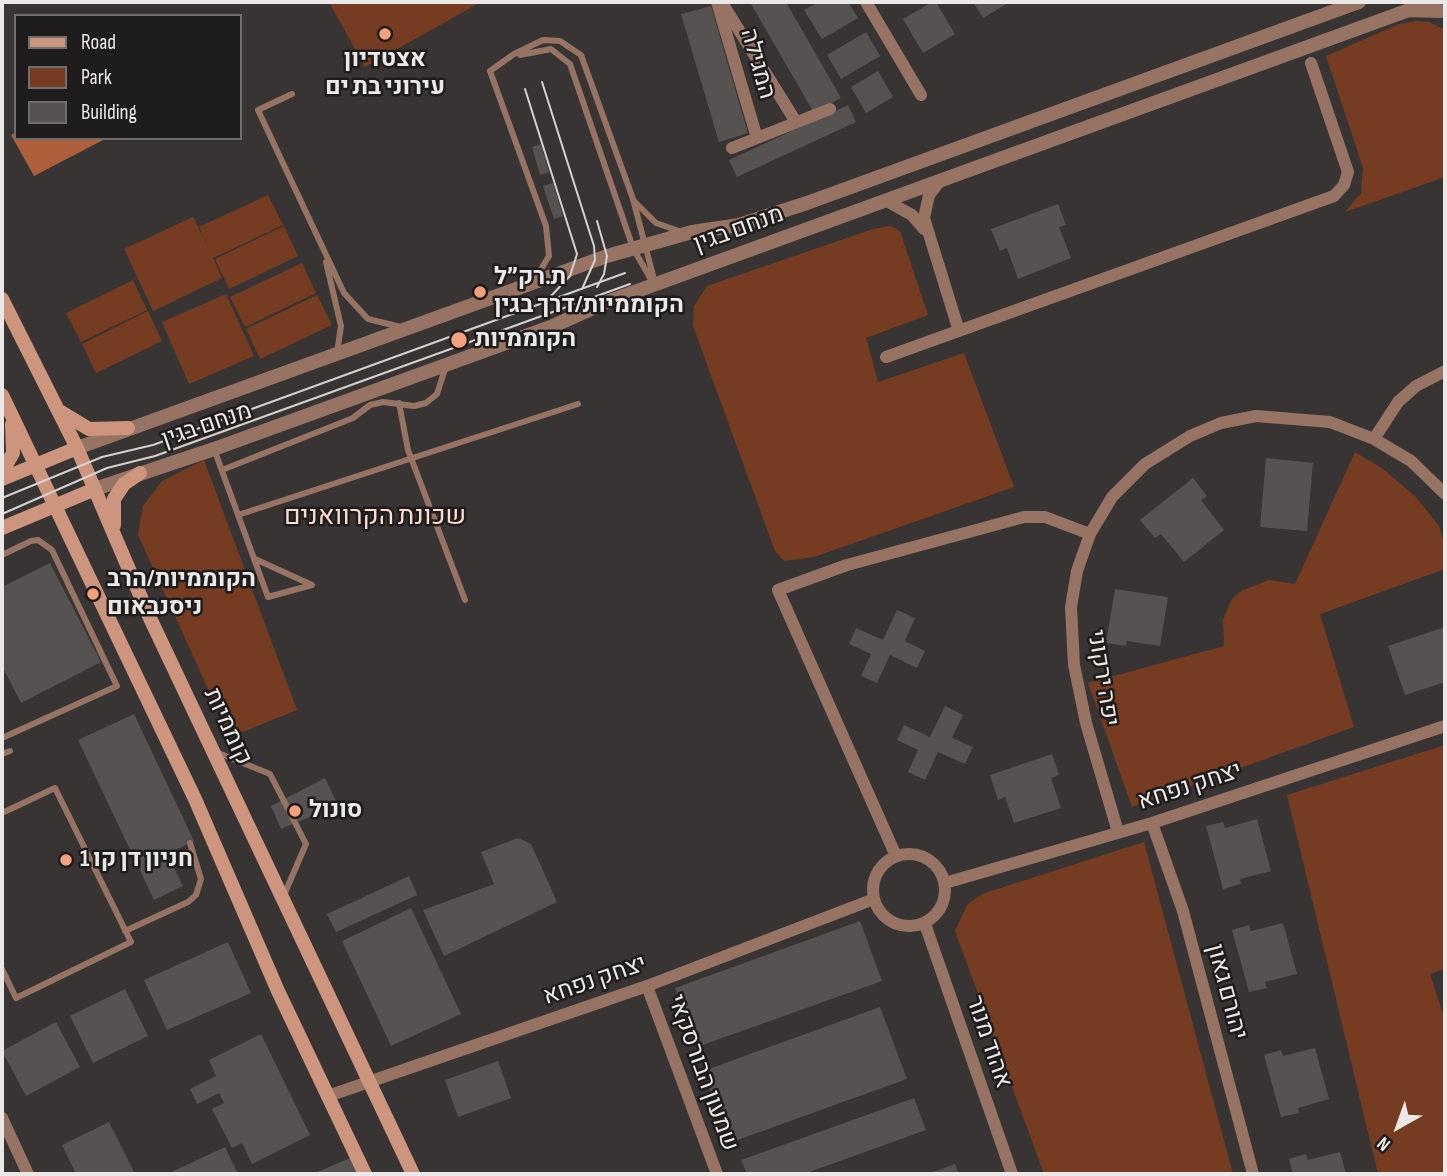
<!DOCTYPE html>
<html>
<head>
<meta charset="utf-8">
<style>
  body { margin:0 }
  #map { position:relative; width:1447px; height:1176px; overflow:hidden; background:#383433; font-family:"Sofia Sans Condensed",sans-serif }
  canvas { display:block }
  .frame { position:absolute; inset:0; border:4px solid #ebe9e8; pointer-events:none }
  .legend { position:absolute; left:14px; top:14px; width:228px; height:126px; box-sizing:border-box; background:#1e1c1c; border:2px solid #706e6e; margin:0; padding:9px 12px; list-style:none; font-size:21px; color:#ebe9e8 }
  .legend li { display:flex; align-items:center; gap:14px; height:35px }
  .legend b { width:35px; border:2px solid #706e6e }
  .north { position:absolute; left:1363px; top:1092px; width:70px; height:70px; -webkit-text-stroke:5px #1e1c1c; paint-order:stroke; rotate:220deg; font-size:19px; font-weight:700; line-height:28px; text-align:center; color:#ebe9e8 }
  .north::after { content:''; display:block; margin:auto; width:24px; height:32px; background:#ebe9e8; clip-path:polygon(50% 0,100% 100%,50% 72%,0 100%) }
</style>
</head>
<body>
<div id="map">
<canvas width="1447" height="1176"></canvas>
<div class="frame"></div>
<ul class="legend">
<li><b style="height:9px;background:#ce957e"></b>Road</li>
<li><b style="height:19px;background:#763c21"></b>Park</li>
<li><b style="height:19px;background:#565251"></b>Building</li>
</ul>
<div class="north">N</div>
</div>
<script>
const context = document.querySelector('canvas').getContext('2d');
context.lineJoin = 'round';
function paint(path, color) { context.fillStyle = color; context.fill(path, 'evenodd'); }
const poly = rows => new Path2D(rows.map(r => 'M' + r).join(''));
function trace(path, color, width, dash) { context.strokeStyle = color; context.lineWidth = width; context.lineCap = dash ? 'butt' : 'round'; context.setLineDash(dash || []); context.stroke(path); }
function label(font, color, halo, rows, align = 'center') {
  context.font = font + ' "Sofia Sans Condensed",Heebo,sans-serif'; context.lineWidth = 5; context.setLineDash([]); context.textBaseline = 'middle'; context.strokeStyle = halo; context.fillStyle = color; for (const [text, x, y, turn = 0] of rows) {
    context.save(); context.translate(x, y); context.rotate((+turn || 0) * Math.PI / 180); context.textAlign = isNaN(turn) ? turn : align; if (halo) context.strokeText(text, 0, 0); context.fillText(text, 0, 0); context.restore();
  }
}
paint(poly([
  [329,2,481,2,365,67],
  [1417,21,1429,22,1445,30,1445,177,1345,212,1361,193,1363,168,1326,56,1399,24],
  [268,195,283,225,213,258,222,278,153,311,124,249,193,217,208,247,199,227],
  [284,226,298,256,229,289,215,259],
  [891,226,900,231,928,315,866,338,878,382,964,353,1014,487,814,557,784,561,775,551,693,326,694,306,707,286,873,229],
  [302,263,316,293,245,327,230,297],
  [133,280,147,310,81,342,66,313],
  [226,294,254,356,189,384,162,322],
  [317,295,332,325,260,359,246,329],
  [148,311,162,341,96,373,82,344],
  [1355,452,1383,469,1416,497,1439,526,1445,546,1445,569,1320,614,1354,727,1132,807,1088,683,1224,646,1223,620,1232,599,1243,590,1269,580,1295,584],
  [204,460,297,710,230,737,138,535,143,506,162,481],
  [1445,745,1445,969,1430,974,1445,1020,1445,1174,1378,1174,1287,795],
  [1144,842,1233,1174,1044,1174,955,931,967,905,982,894]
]), '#763c21');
paint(poly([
  [16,132,16,138,107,138,34,176,11,135]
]), '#ad5f3c');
paint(poly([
  [750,2,786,2,841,98,814,113],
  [819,2,848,2,858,18,822,39,804,10],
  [932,2,936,2,955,34,923,53,903,19],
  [973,2,1010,2,983,18],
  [711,6,748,133,719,142,681,14],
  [866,32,880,56,841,79,827,55],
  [878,71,893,97,866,113,851,87],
  [848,105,856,122,737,177,729,160],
  [541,144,549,172,540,175,532,147],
  [553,183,563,216,554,219,543,186],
  [1058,204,1066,225,1059,227,1071,258,1018,279,1007,248,1000,251,991,229],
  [1266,458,1313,463,1307,531,1260,527],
  [1193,478,1207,496,1201,500,1224,530,1184,562,1161,534,1155,538,1140,520],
  [50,563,101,662,21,703,2,666,2,587],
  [1115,589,1168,597,1160,646,1127,641,1126,646,1106,643],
  [897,610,915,618,905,641,925,651,917,668,890,655,877,683,861,676,871,654,849,644,856,628,883,640],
  [1445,627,1445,682,1405,695,1388,646],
  [945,706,963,715,952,738,973,747,965,764,938,752,925,780,908,772,918,750,897,740,904,725,930,737],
  [134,714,194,841,167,854,183,886,154,900,78,740],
  [1052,754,1059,775,1051,778,1061,808,1014,823,1005,797,998,800,990,775],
  [325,778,338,805,281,829,271,806],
  [1257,819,1271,871,1240,879,1241,884,1223,889,1206,826,1223,822,1225,828],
  [518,838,531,844,557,902,444,956,423,910,494,884,481,852],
  [409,876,417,895,336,932,327,914],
  [411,908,461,1014,391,1046,342,941],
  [860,921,882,981,697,1047,675,988],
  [1283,923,1297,974,1265,982,1267,988,1249,992,1232,930,1249,925,1251,931],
  [228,942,251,993,167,1030,144,980],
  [125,989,148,1036,93,1063,70,1016],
  [880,1007,907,1079,729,1143,703,1071],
  [56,1022,80,1067,26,1096,2,1051],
  [261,1034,310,1135,252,1164,242,1143,232,1148,212,1109,224,1103,219,1093,197,1104,190,1089,216,1076,209,1060],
  [1315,1048,1329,1099,1298,1108,1299,1113,1281,1117,1264,1055,1281,1050,1283,1056],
  [498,1061,511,1098,458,1117,445,1080],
  [914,1098,926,1130,804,1174,747,1174,741,1160],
  [109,1122,135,1174,76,1174,62,1145],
  [225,1147,238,1174,167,1174],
  [1340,1152,1346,1174,1293,1174,1289,1159,1306,1154,1308,1160],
  [352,1157,360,1174,313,1174],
  [955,1164,959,1174,928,1174]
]), '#565251');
trace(poly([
  [520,55,551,49,570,64,633,248,654,285],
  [490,71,514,54,543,40,560,41,581,55,633,199,655,283],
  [490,71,546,226,549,256,535,279],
  [292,94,258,110,344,293,368,319,401,327],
  [634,201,656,223,679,231],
  [326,262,341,326,337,353],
  [399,403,408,450,465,600],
  [214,449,268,597,312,585,255,559],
  [222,470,353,418,370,405,383,402,414,406,426,403,437,394,446,366],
  [238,515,578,404],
  [2,555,31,541,38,540,52,550,117,686,2,738],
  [216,752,270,774,306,844,284,895],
  [2,754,10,751],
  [2,813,55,788,131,942,16,998,2,969],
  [125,931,188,902,196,895,201,879,190,843]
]), '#977364', 6);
trace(poly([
  [717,2,757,138],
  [866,2,921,95],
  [724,6,796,122],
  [732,148,830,109],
  [940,181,929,195,924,218,959,331],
  [885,200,912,215,924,229],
  [886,357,1334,196,1344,185,1348,172,1311,63],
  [1374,439,1398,402,1416,386,1445,371],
  [1152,823,1183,911,1253,1174],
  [1118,832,1086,723,1074,665,1071,607,1077,571,1090,534,1112,497,1145,464,1190,436,1221,423,1256,416,1330,422,1374,439,1411,461,1445,494],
  '873 890a36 36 0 1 1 72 0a36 36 0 1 1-72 0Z',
  [896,856,778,590,847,565,1024,517,1045,517,1090,534],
  [945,883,1152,823,1445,726],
  [925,924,1012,1174],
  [647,986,717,1174],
  [328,1096,647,986,874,899],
  [2,1118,28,1174]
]), '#977364', 12);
trace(poly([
  [77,448,607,256,692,232,739,225,807,203,1359,2],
  [95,489,214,449,553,326,604,303,1409,10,1440,11]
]), '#977364', 14);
trace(poly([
  [2,299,77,448,149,616,413,1174],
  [2,395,195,799,278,991,365,1174],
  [61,412,89,429,128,428],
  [2,472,13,453,12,424],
  [2,479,77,448],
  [114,525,114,499,124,484,140,473],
  [2,528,95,489]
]), '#ce957e', 14);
trace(poly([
  [542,82,594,246,595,260,582,289],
  [525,89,577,254,570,276,551,296],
  [597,221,607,256,604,274,597,287],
  [2,498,102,457,153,445,625,273],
  [2,514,107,468,155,456,630,284]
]), '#d4d1d0', 2);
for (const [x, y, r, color] of [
  [385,34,7,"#f2a17e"],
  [480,292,7,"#f2a17e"],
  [459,340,9,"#f2a17e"],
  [93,594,7,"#f2a17e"],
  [295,811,7,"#f2a17e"],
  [66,860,7,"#f2a17e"]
]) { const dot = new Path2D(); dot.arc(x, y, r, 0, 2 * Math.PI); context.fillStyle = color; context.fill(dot); trace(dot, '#1e1c1c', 2.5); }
label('bold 24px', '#ebe9e8', '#1e1c1c', [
  ["אצטדיון",385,60,"center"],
  ["עירוני בת ים",385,88,"center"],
  ["ת.רק״ל",494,278],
  ["הקוממיות/דרך בגין",494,306],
  ["הקוממיות",475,340],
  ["הקוממיות/הרב",107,580],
  ["ניסנבאום",107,608],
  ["סונול",309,811],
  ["חניון דן קו 1",80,860]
], 'left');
label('24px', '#ebe9e8', '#1e1c1c', [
  ["המגילה",757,64,74],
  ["מנחם בגין",739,230,-20],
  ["מנחם בגין",207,426,-19],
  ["יפה ירקוני",1102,678,81],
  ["קוממיות",227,727,65],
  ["יצחק נפחא",1190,787,-18],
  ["יצחק נפחא",595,981,-19],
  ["יהורם גאון",1226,992,75],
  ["אהוד מנור",988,1042,71],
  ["שמעון הבורסקאי",702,1073,70]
]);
label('26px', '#fcdcce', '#1e1c1c', [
  ["שכונת הקרוואנים",375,517]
]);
</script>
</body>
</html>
